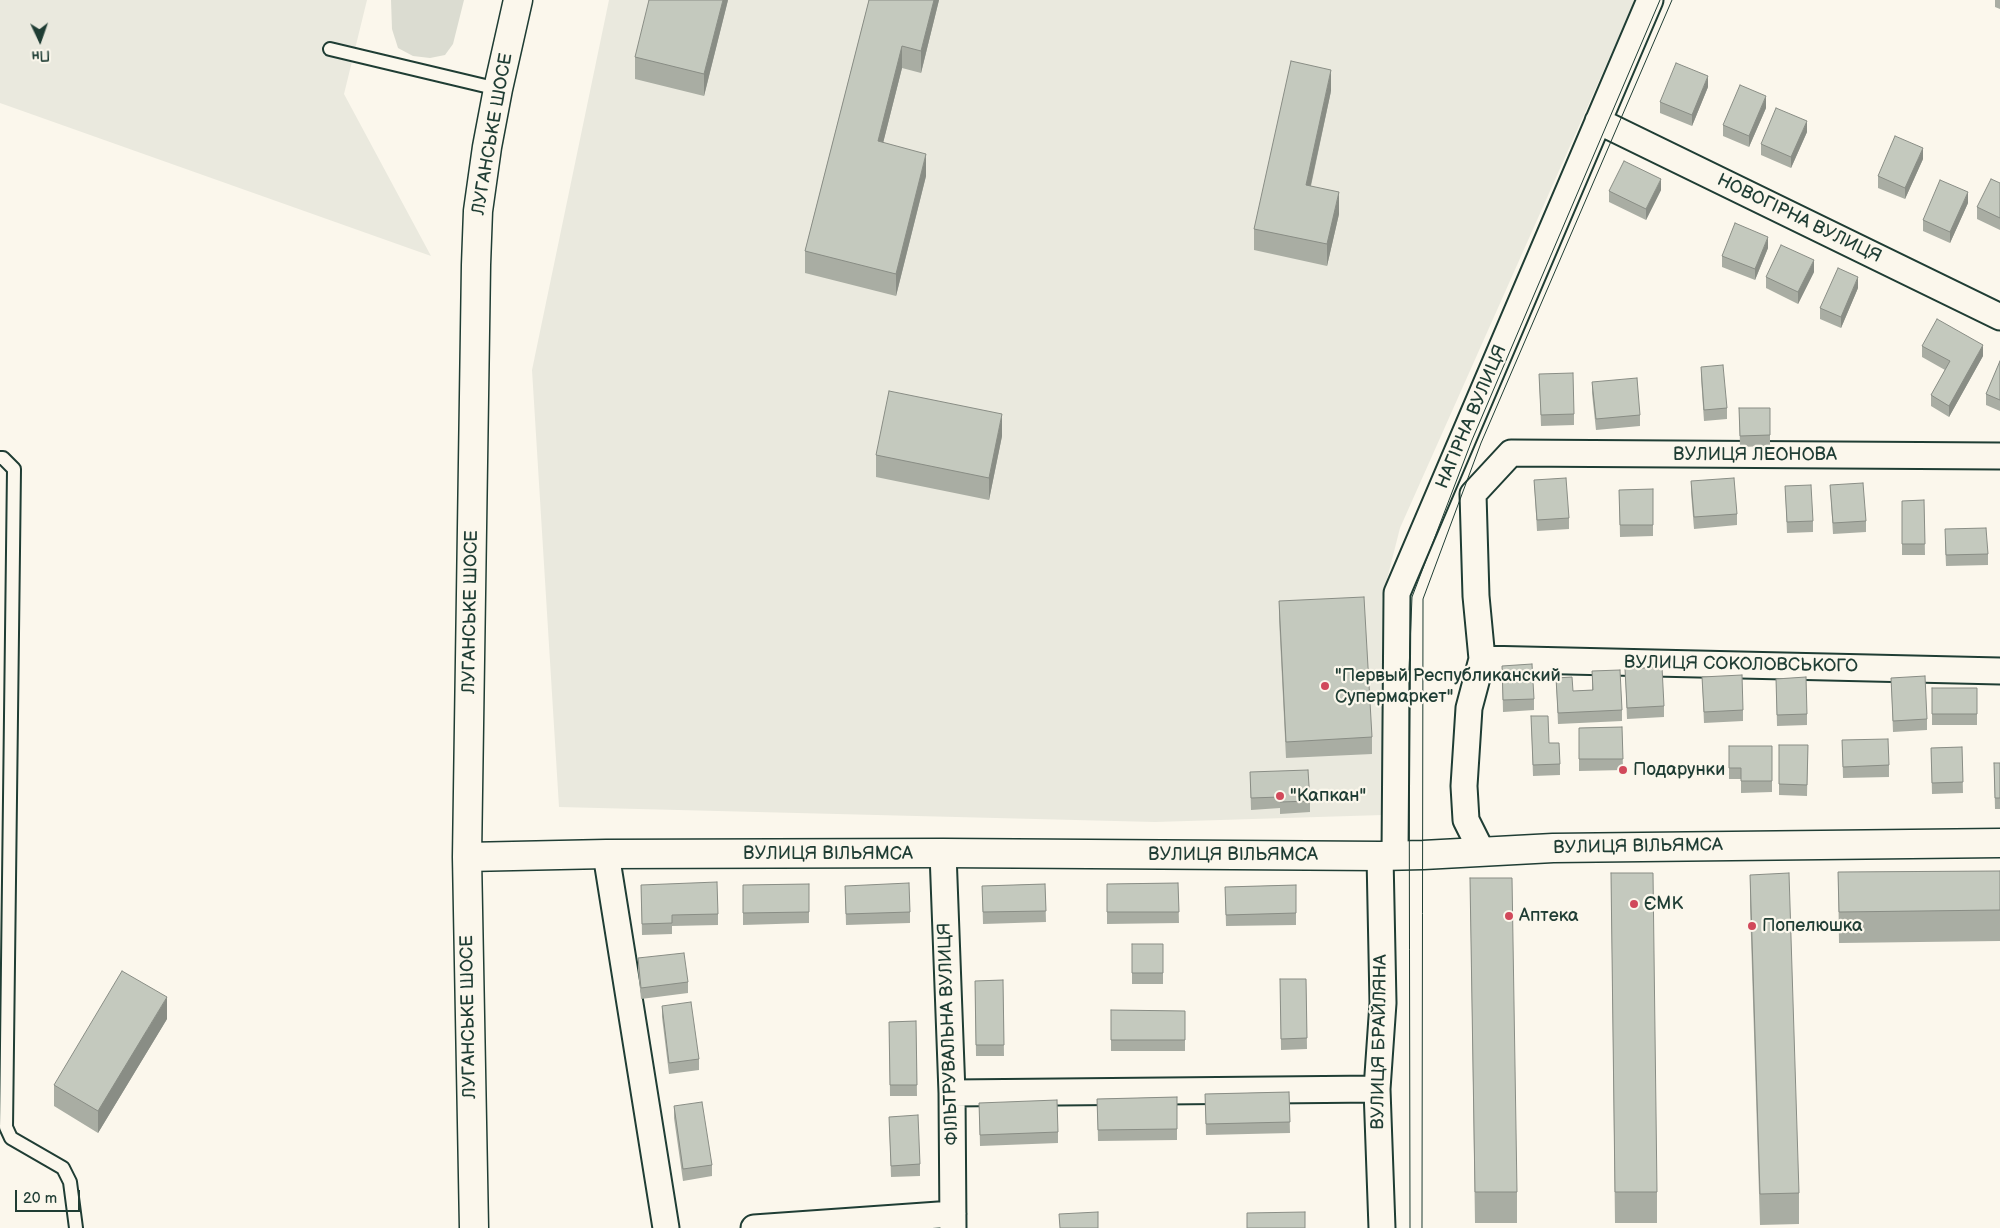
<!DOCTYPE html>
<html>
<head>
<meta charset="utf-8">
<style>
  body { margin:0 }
  #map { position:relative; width:2000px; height:1228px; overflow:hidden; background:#fbf7ec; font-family:"Balsamiq Sans",sans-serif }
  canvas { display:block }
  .north { position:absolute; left:15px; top:15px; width:50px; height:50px; -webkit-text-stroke:4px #fbf7ec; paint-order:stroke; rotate:177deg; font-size:14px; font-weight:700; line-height:20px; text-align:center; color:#1f3d34 }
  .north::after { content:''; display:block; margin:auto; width:18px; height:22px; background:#1f3d34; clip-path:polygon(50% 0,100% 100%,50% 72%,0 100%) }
  .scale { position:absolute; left:15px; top:1190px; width:65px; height:22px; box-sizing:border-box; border:2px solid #1f3d34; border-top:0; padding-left:6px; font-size:15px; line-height:18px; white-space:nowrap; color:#1f3d34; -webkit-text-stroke:4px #fbf7ec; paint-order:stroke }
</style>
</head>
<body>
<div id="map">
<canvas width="2000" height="1228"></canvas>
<div class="north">Пн</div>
<div class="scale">20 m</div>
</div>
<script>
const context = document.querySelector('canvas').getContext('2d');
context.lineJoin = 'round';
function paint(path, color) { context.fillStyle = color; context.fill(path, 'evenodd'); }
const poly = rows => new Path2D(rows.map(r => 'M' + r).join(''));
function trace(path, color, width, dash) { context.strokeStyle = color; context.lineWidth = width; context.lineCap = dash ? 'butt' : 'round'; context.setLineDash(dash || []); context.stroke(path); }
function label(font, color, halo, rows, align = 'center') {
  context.font = font + ' "Balsamiq Sans",sans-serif'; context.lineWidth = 4.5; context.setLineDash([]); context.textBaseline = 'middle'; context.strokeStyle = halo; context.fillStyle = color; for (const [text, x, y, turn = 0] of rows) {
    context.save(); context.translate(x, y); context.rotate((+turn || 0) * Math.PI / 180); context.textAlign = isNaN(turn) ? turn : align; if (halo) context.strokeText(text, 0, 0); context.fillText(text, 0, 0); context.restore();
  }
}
paint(poly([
  [0,0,367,0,344,94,431,256,0,103],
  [609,0,1635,0,1400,528,1382,599,1383,815,1155,822,559,807,532,370]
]), '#eae9de');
paint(poly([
  [391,0,464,0,453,44,445,55,430,58,413,56,398,48,392,29]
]), '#dbdcd1');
const lane = poly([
  [330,49,498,89],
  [0,458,3,458,14,469,6,1127,11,1138,63,1168,70,1182,76,1228]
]);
const street = poly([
  [1598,121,2000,317],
  [1482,659,2000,671],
  [1482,852,1466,820,1464,786,1469,708,1482,659,1476,596,1473,494,1511,453,2000,456],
  [943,853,952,1093,953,1228],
  [606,854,666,1228],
  [1395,855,1397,593,1650,0],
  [1380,856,1383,1003,1377,1089,1382,1228],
  [952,1093,1377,1089],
  [754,1228,953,1214]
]);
const secondary = poly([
  [467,857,606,854,943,853,1380,856,1423,855,1553,848,2000,843],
  [474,1228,467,857,476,265,478,211,487,147,498,89,518,0]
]);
trace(lane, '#1f3d34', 16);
trace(street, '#1f3d34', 29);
trace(secondary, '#1f3d34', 31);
trace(lane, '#fbf7ec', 12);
trace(street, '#fbf7ec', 25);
trace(secondary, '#fbf7ec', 28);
trace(poly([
  [1410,1228,1409,670,1412,597,1472,440,1660,0],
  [1422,1228,1423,599,1481,443,1672,0]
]), '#1f3d34', 1);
paint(poly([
  [728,0,704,96,635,79,635,57],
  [869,0,939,0,921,73,902,68,883,143,926,176,896,296,805,273,805,251],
  [1995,0,2000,0,2000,9,1995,7],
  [1708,87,1692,126,1660,113,1660,102],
  [1331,91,1311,186,1339,214,1327,266,1254,250,1254,229],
  [1766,108,1749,147,1723,136,1723,125],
  [1807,132,1791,168,1761,155,1761,144],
  [1923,159,1905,199,1878,188,1878,176],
  [2000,183,2000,230,1977,219,1977,207],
  [1661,190,1646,220,1609,202,1609,191],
  [1968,203,1950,243,1923,231,1923,220],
  [1768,248,1755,280,1722,267,1722,256],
  [1814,272,1798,304,1766,288,1766,277],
  [1858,288,1841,328,1820,319,1820,308],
  [1922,346,1983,356,1949,417,1931,406,1931,395,1945,370,1922,357],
  [2000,361,2000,411,1986,405,1986,394],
  [1701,367,1727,408,1727,419,1704,421,1701,378],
  [1539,374,1574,414,1574,425,1541,426],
  [1592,382,1640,415,1640,426,1596,430,1592,393],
  [1739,408,1770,408,1770,446,1740,447],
  [1002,436,989,500,876,477,876,455],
  [1534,480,1569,518,1569,529,1537,531],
  [1691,481,1737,514,1737,525,1694,529,1691,492],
  [1830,485,1866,521,1866,532,1833,534],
  [1785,486,1813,521,1813,532,1787,533],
  [1653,489,1653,536,1620,537,1619,490],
  [1924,500,1925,555,1902,555,1902,501],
  [1945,541,1988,554,1988,565,1946,566],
  [1279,601,1372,737,1372,754,1286,758,1279,618],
  [1502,666,1534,699,1534,710,1503,712],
  [1625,669,1664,706,1664,717,1627,719],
  [1592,671,1622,710,1622,721,1558,724,1556,678,1573,691,1592,690],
  [1702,677,1743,710,1743,721,1704,723],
  [1891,678,1927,719,1927,730,1893,732],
  [1776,679,1807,714,1807,725,1777,726],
  [1932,688,1977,688,1977,725,1932,725],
  [1531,716,1549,743,1560,764,1560,775,1533,776],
  [1622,727,1623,770,1579,771,1579,728],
  [1842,740,1889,765,1889,777,1843,778],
  [1779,745,1808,745,1807,796,1779,795],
  [1729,746,1772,746,1772,792,1741,793,1741,779,1729,779],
  [1962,747,1963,793,1932,794,1931,748],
  [1994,763,2000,763,2000,809,1995,809],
  [1250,772,1310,801,1310,812,1280,814,1280,808,1251,810],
  [2000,871,2000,941,1839,943,1838,872],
  [1611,873,1657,1192,1657,1223,1615,1223],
  [1750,875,1799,1193,1799,1224,1760,1225,1750,906],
  [1470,878,1517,1192,1517,1223,1475,1223],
  [1178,883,1179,923,1107,924,1107,884],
  [809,884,809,923,743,925,743,885],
  [1045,884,1046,922,983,924,982,886],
  [641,885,718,914,718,925,672,926,672,934,642,935],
  [1296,885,1296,925,1226,926,1225,887],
  [845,886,910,912,910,923,846,925],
  [1132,944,1163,944,1163,984,1132,984],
  [638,958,688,982,688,993,641,999,638,970],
  [1280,979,1306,979,1307,1049,1281,1050],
  [1003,980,1004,1056,976,1056,975,981],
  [662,1006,699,1059,699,1070,669,1074,662,1017],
  [1111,1010,1185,1011,1185,1051,1111,1051],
  [167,1019,98,1133,54,1106,54,1085],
  [916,1021,917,1096,890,1096,889,1022],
  [1289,1092,1290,1133,1206,1135,1205,1094],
  [1177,1097,1177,1140,1098,1141,1097,1099],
  [979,1103,1058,1132,1058,1143,980,1146],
  [674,1106,712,1165,712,1176,683,1181,674,1118],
  [889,1117,920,1164,920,1176,891,1177]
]), '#a9ada3');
paint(poly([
  [723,0,728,0,704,96,704,74],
  [934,0,939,0,921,73,921,51],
  [902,46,902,68,878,163,878,141],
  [1331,70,1331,91,1306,207,1306,185],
  [1708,76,1708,87,1692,126,1692,115],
  [1766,96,1766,108,1749,147,1749,136],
  [1807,121,1807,132,1791,168,1791,157],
  [1923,148,1923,159,1905,199,1905,188],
  [926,154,926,176,896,296,896,274],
  [1661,179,1661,190,1646,220,1646,209],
  [1339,192,1339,214,1327,266,1327,244],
  [1968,192,1968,203,1950,243,1950,232],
  [1768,237,1768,248,1755,280,1755,269],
  [1814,260,1814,272,1798,304,1798,292],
  [1858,277,1858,288,1841,328,1841,317],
  [1983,345,1983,356,1949,417,1949,406],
  [1002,414,1002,436,989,500,989,478],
  [167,997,167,1019,98,1133,98,1111]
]), '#898d85');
const building = poly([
  [649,0,723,0,704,74,635,57,649,0],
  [869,0,934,0,921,51,902,46,878,141,926,154,896,274,805,251,869,0],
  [1291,61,1331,70,1306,185,1339,192,1327,244,1254,229,1291,61],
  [1676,63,1708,76,1692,115,1660,102,1676,63],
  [1740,85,1766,96,1749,136,1723,125,1740,85],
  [1776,108,1807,121,1791,157,1761,144,1776,108],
  [1895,136,1923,148,1905,188,1878,176,1895,136],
  [1624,161,1661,179,1646,209,1609,191,1624,161],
  [1991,179,2000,183,2000,218,1977,207,1991,179],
  [1940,180,1968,192,1950,232,1923,220,1940,180],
  [1735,223,1768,237,1755,269,1722,256,1735,223],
  [1781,245,1814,260,1798,292,1766,277,1781,245],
  [1838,268,1858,277,1841,317,1820,308,1838,268],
  [1937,319,1983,345,1949,406,1931,395,1950,361,1922,346,1937,319],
  [2000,361,2000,400,1986,394,2000,361],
  [1723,365,1727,408,1704,410,1701,367,1723,365],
  [1573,373,1574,414,1541,415,1539,374,1573,373],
  [1637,378,1640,415,1596,419,1592,382,1637,378],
  [889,391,1002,414,989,478,876,455,889,391],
  [1739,408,1770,408,1770,435,1740,436,1739,408],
  [1566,478,1569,518,1537,520,1534,480,1566,478],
  [1734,478,1737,514,1694,517,1691,481,1734,478],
  [1863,483,1866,521,1833,523,1830,485,1863,483],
  [1811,485,1813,521,1787,522,1785,486,1811,485],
  [1653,489,1653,525,1620,525,1619,490,1653,489],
  [1924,500,1925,544,1902,544,1902,501,1924,500],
  [1986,528,1988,554,1946,555,1945,529,1986,528],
  [1364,597,1372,737,1286,742,1279,601,1364,597],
  [1532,664,1534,699,1503,700,1502,666,1532,664],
  [1662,667,1664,706,1627,708,1625,669,1662,667],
  [1620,670,1622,710,1558,713,1556,678,1572,677,1573,691,1593,690,1592,671,1620,670],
  [1742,675,1743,710,1704,712,1702,677,1742,675],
  [1925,676,1927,719,1893,721,1891,678,1925,676],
  [1806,677,1807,714,1777,715,1776,679,1806,677],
  [1932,688,1977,688,1977,714,1932,714,1932,688],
  [1531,716,1548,716,1549,743,1559,743,1560,764,1533,765,1531,716],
  [1622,727,1623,759,1579,759,1579,728,1622,727],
  [1888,739,1889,765,1843,767,1842,740,1888,739],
  [1779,745,1808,745,1807,785,1779,784,1779,745],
  [1729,746,1772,746,1772,781,1741,781,1741,768,1729,768,1729,746],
  [1962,747,1963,782,1932,783,1931,748,1962,747],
  [1994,763,2000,763,2000,798,1995,798,1994,763],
  [1308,770,1310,801,1280,802,1280,797,1251,798,1250,772,1308,770],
  [2000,871,2000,910,1839,912,1838,872,2000,871],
  [1611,873,1653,873,1657,1192,1615,1192,1611,873],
  [1789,873,1799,1193,1760,1194,1750,875,1789,873],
  [1470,878,1512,878,1517,1192,1475,1192,1470,878],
  [717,882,718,914,672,915,672,923,642,924,641,885,717,882],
  [909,883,910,912,846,914,845,886,909,883],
  [1178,883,1179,912,1107,912,1107,884,1178,883],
  [809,884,809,912,743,913,743,885,809,884],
  [1045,884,1046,911,983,912,982,886,1045,884],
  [1296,885,1296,913,1226,915,1225,887,1296,885],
  [1132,944,1163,944,1163,973,1132,973,1132,944],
  [684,953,688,982,641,988,638,958,684,953],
  [122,971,167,997,98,1111,54,1085,122,971],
  [1280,979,1306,979,1307,1038,1281,1039,1280,979],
  [1003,980,1004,1045,976,1045,975,981,1003,980],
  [691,1002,699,1059,669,1063,662,1006,691,1002],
  [1111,1010,1185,1011,1185,1040,1111,1040,1111,1010],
  [916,1021,917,1085,890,1085,889,1022,916,1021],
  [1289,1092,1290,1122,1206,1124,1205,1094,1289,1092],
  [1177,1097,1177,1129,1098,1130,1097,1099,1177,1097],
  [1057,1100,1058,1132,980,1135,979,1103,1057,1100],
  [702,1102,712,1165,683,1169,674,1106,702,1102],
  [918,1115,920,1164,891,1166,889,1117,918,1115],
  [1098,1212,1098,1228,1060,1228,1059,1214,1098,1212],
  [1305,1212,1305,1228,1247,1228,1247,1213,1305,1212]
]);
paint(building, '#c4c9be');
trace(building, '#898d85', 1);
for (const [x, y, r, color] of [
  [1325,686,5,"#d1495b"],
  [1623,770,5,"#d1495b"],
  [1280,796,5,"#d1495b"],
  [1634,904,5,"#d1495b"],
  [1509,916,5,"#d1495b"],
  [1752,926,5,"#d1495b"]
]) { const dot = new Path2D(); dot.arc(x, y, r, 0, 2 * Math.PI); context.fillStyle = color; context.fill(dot); trace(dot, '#fbf7ec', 2); }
label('18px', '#1f3d34', '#fbf7ec', [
  ["ЛУГАНСЬКЕ ШОСЕ",493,134,-80],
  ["НОВОГІРНА ВУЛИЦЯ",1799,219,26],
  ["НАГІРНА ВУЛИЦЯ",1472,417,-67],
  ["ВУЛИЦЯ ЛЕОНОВА",1755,455],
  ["ЛУГАНСЬКЕ ШОСЕ",471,612,-89],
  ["ВУЛИЦЯ СОКОЛОВСЬКОГО",1741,665,1],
  ["ВУЛИЦЯ ВІЛЬЯМСА",1638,847,-1],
  ["ВУЛИЦЯ ВІЛЬЯМСА",828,854],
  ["ВУЛИЦЯ ВІЛЬЯМСА",1233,855],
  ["ЛУГАНСЬКЕ ШОСЕ",469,1017,-91],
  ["ФІЛЬТРУВАЛЬНА ВУЛИЦЯ",949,1034,-92],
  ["ВУЛИЦЯ БРАЙЛЯНА",1380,1042,-89]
]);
label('18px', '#1f3d34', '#fbf7ec', [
  ["\"Первый Республиканский",1335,676],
  ["Супермаркет\"",1335,697],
  ["Подарунки",1633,770],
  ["\"Капкан\"",1290,796],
  ["ЄМК",1644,904],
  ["Аптека",1519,916],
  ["Попелюшка",1762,926]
], 'left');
</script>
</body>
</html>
